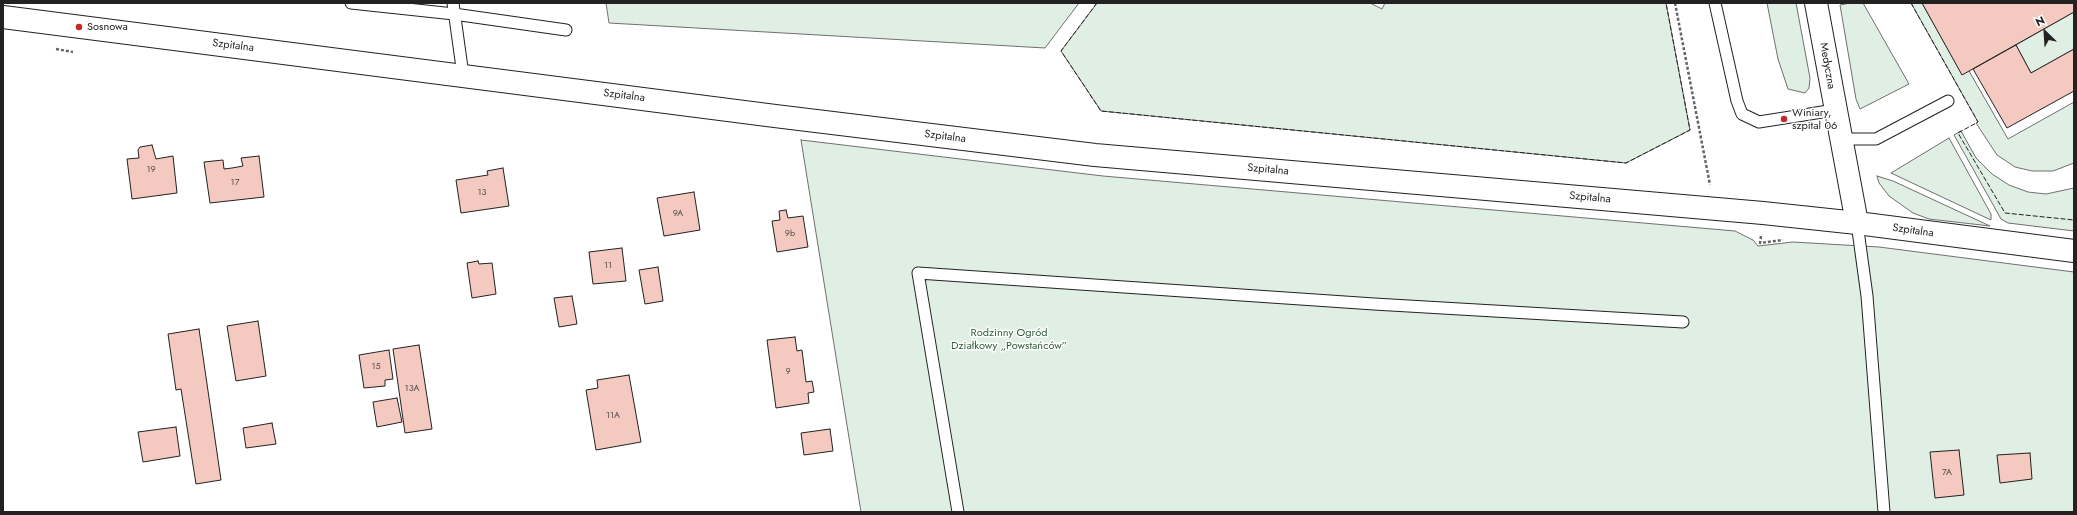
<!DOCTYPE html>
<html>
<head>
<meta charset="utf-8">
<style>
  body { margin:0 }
  #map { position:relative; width:2077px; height:515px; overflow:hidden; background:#fff; font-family:Jost,sans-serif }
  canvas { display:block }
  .frame { position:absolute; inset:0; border:4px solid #222; pointer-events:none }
  .north { position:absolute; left:2025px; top:12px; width:40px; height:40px; -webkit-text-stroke:3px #fff; paint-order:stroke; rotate:335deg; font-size:11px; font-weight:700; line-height:16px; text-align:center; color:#222 }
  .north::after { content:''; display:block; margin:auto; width:14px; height:18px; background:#222; clip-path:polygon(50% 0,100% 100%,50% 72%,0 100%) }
</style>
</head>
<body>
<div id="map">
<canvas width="2077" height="515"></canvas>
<div class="frame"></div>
<div class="north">N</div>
</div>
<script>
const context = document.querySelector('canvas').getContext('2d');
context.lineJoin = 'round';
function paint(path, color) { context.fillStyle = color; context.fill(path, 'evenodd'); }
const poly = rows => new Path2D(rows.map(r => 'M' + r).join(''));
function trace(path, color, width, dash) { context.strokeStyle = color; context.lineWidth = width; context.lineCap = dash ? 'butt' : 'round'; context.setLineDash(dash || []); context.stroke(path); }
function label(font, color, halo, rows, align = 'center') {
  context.font = font + ' Jost,sans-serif'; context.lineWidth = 3; context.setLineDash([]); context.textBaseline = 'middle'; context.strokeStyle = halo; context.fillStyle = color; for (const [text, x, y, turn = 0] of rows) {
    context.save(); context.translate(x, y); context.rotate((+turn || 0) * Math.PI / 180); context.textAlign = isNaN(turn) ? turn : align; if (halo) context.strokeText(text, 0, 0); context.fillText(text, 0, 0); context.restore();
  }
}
const green = poly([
  [606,3,1079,3,1045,48,609,23,606,3],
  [1097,3,1370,3,1382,9,1385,3,1666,3,1690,130,1626,163,1101,111,1061,51,1097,3],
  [1767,3,1796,3,1810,78,1809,88,1805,93,1788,89,1778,59,1767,3],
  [1850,3,1863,3,1909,84,1860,109,1856,99,1840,5,1850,3],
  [1911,3,1922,3,1962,74,1969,71,2008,139,2074,102,2074,163,2053,171,2032,171,2015,167,1997,155,1976,123,1978,122,1911,3],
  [2074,12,2074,49,2031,73,2016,45,2074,12],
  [1961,131,1976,158,1992,174,2009,185,2028,192,2046,194,2074,188,2074,231,2008,223,2001,219,1954,135,1961,131],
  [1949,138,1991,214,1991,220,1891,173,1949,138],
  [801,140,1103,176,1735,231,1753,240,1758,246,1793,242,1879,247,2074,272,2074,512,861,512,801,140],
  [1877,176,1893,181,1990,226,1929,219,1913,213,1889,196,1879,183,1877,176]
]);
paint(green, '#e0efe3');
trace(green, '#6f6f6f', 1);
const building = poly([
  [1922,3,2074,3,2074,12,1962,75,1922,3],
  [2016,45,2031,73,2074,49,2074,91,2007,128,1973,69,2016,45],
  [152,145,156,159,173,156,177,193,132,199,127,159,139,158,138,150,140,147,152,145],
  [259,156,264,197,210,203,204,162,223,160,224,169,232,168,243,166,241,158,259,156],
  [503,168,509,206,461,213,456,180,488,175,487,171,503,168],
  [694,192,700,230,664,236,657,198,694,192],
  [786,210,788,218,803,216,808,247,777,252,772,221,780,220,779,211,786,210],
  [622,248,626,281,593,284,589,252,622,248],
  [478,261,479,264,492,263,496,294,472,298,467,263,478,261],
  [658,267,663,301,645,304,639,270,658,267],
  [572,296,577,324,559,327,554,298,572,296],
  [258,321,266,376,236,381,227,326,258,321],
  [199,329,221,480,196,484,181,389,176,390,168,334,199,329],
  [795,337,797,351,802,350,806,382,812,381,814,392,808,393,809,403,776,408,767,340,795,337],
  [419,345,432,429,405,433,393,349,419,345],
  [389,350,393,379,385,380,385,386,364,388,359,355,389,350],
  [629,375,641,442,596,450,586,390,598,388,597,380,629,375],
  [397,398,402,422,377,427,373,402,397,398],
  [272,423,276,444,246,448,243,428,272,423],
  [176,427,180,456,143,462,138,432,176,427],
  [830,429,833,451,804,455,801,433,830,429],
  [1959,450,1964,495,1935,498,1930,452,1959,450],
  [2030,453,2032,479,2000,483,1997,455,2030,453]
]);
paint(building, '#f3c9c0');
trace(building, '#222', 1);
const lane = poly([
  [351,3,454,14,566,30],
  [453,3,463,75],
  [1715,3,1737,101,1742,114,1759,122,1835,110],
  [1841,139,1876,139,1948,101],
  [1857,223,1867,296,1884,512],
  [958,512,918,273,1374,304,1683,322]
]);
const secondary = poly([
  [1816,3,1857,223],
  [3,17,775,116,1095,155,1763,213,1857,223,2074,251]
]);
trace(lane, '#222', 13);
trace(secondary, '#222', 24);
trace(poly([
  [1675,3,1710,185],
  [56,49,73,52],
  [1761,236,1760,243,1783,240]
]), '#646464', 2.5, [3, 2]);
trace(lane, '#fff', 11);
trace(secondary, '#fff', 22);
trace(poly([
  [1097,3,1061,51,1101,111,1626,163,1690,130,1666,3],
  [1911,3,1978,122,1958,133,2005,213,2074,220]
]), '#222', 1, [5, 2]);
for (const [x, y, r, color] of [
  [79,27,4,"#c62828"],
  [1784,119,4,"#c62828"]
]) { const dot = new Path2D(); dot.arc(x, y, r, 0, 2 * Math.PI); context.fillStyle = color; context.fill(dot); trace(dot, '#fff', 1.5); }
label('9px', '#564c4a', null, [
  ["19",151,170],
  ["17",235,183],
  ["13",482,193],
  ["9A",678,214],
  ["9b",790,234],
  ["11",608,266],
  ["15",376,367],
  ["9",788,372],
  ["13A",412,389],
  ["11A",613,416],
  ["7A",1947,473]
]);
label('11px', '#222', '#fff', [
  ["Sosnowa",87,27],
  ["Winiary,",1792,113],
  ["szpital 06",1792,126]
], 'left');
label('11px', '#222', '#fff', [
  ["Szpitalna",233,46,7],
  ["Medyczna",1827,66,80],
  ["Szpitalna",624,96,7],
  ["Szpitalna",945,137,7],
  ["Szpitalna",1268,170,5],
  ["Szpitalna",1590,198,5],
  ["Szpitalna",1913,231,8]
]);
label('11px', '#2f5e38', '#fff', [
  ["Rodzinny Ogród",1009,333],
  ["Działkowy „Powstańców”",1009,346]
]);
</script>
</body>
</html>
